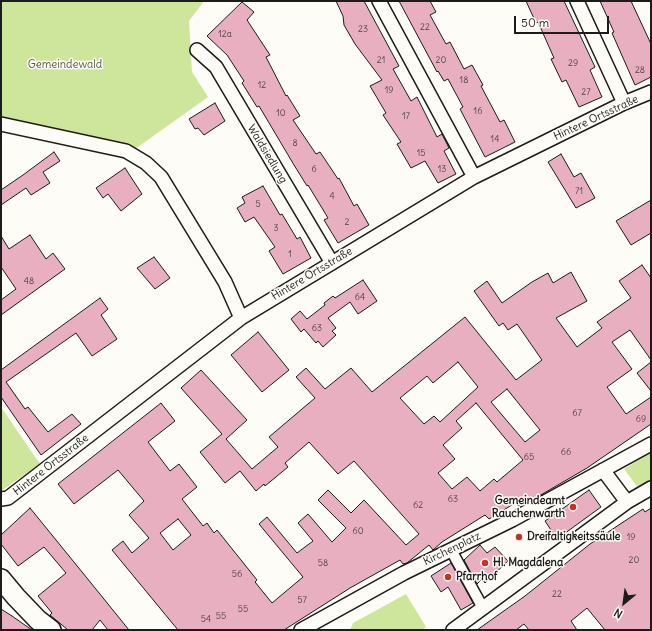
<!DOCTYPE html>
<html>
<head>
<meta charset="utf-8">
<style>
  body { margin:0 }
  #map { position:relative; width:652px; height:631px; overflow:hidden; background:#fdfcf7; font-family:Delius,sans-serif }
  canvas { display:block }
  .frame { position:absolute; inset:0; border:2px solid #1c1c1c; pointer-events:none }
  .north { position:absolute; left:604px; top:583px; width:40px; height:40px; -webkit-text-stroke:3px #fdfcf7; paint-order:stroke; rotate:209deg; font-size:11px; font-weight:700; line-height:16px; text-align:center; color:#1c1c1c }
  .north::after { content:''; display:block; margin:auto; width:14px; height:18px; background:#1c1c1c; clip-path:polygon(50% 0,100% 100%,50% 72%,0 100%) }
  .scale { position:absolute; left:514px; top:16px; width:95px; height:18px; box-sizing:border-box; border:2px solid #1c1c1c; border-top:0; padding-left:5px; font-size:12px; line-height:14px; white-space:nowrap; color:#1c1c1c; -webkit-text-stroke:3px #fdfcf7; paint-order:stroke }
</style>
</head>
<body>
<div id="map">
<canvas width="652" height="631"></canvas>
<div class="frame"></div>
<div class="north">N</div>
<div class="scale">50 m</div>
</div>
<script>
const context = document.querySelector('canvas').getContext('2d');
context.lineJoin = 'round';
function paint(path, color) { context.fillStyle = color; context.fill(path, 'evenodd'); }
const poly = rows => new Path2D(rows.map(r => 'M' + r).join(''));
function trace(path, color, width, dash) { context.strokeStyle = color; context.lineWidth = width; context.lineCap = dash ? 'butt' : 'round'; context.setLineDash(dash || []); context.stroke(path); }
function label(font, color, halo, rows, align = 'center') {
  context.font = font + ' Delius,sans-serif'; context.lineWidth = 3; context.setLineDash([]); context.textBaseline = 'middle'; context.strokeStyle = halo; context.fillStyle = color; for (const [text, x, y, turn = 0] of rows) {
    context.save(); context.translate(x, y); context.rotate((+turn || 0) * Math.PI / 180); context.textAlign = isNaN(turn) ? turn : align; if (halo) context.strokeText(text, 0, 0); context.fillText(text, 0, 0); context.restore();
  }
}
paint(poly([
  [1,1,204,1,189,21,192,72,208,97,135,149,1,118],
  [1,407,40,464,1,491],
  [651,452,651,482,639,489,624,469],
  [406,594,426,627,422,630,350,630,353,623]
]), '#cee69c');
const building = poly([
  [336,1,364,1,399,66,393,69,411,101,417,97,437,137,442,134,449,148,444,151,456,174,438,183,425,161,411,168,397,144,401,142,383,115,386,113,370,86,382,80,355,44,344,25,343,16,336,1],
  [399,1,430,1,436,12,430,15,446,44,450,42,464,69,472,65,483,85,481,86,500,122,504,120,515,142,485,157,460,109,463,107,448,79,444,81,438,71,437,72,399,1],
  [526,1,564,1,595,67,590,70,602,97,579,107,566,80,562,82,551,59,554,58,538,22,536,23,526,1],
  [600,1,631,1,651,44,651,77,635,85,612,33,614,32,600,1],
  [242,2,254,12,247,20,270,55,266,57,286,96,287,95,300,116,293,120,316,154,320,152,338,179,339,178,354,206,357,204,369,225,338,243,324,220,328,218,308,185,307,186,294,165,259,106,257,107,242,83,244,81,227,55,207,36,242,2],
  [215,103,225,121,204,135,198,128,195,129,189,119,215,103],
  [54,152,60,161,43,172,50,183,31,195,26,188,1,205,1,190,23,175,54,152],
  [561,154,574,177,581,173,595,198,576,208,548,162,561,154],
  [125,168,142,194,121,211,108,194,103,198,96,188,125,168],
  [263,186,280,215,282,214,297,239,300,237,311,258,283,274,269,251,275,247,254,217,245,222,237,208,245,203,242,197,263,186],
  [651,200,651,233,631,245,616,221,651,200],
  [30,235,46,259,53,253,65,269,1,315,1,300,16,289,1,267,1,236,9,249,30,235],
  [154,257,170,278,155,289,137,268,154,257],
  [642,265,651,278,651,360,630,330,612,342,632,369,607,387,626,414,651,397,651,424,587,468,539,496,529,502,528,499,518,506,515,503,489,519,485,515,442,542,433,550,429,545,407,563,403,564,400,560,350,588,284,630,178,630,112,550,123,541,132,553,149,538,129,515,144,501,118,470,74,504,58,484,161,403,175,421,148,442,170,471,179,464,197,487,182,499,203,526,207,523,214,533,217,530,257,580,255,582,272,603,303,577,259,524,267,517,297,553,313,541,298,523,308,514,332,542,346,528,318,500,328,490,351,513,364,500,406,545,419,534,354,461,338,474,309,442,285,463,288,467,265,486,264,484,256,491,240,471,225,483,200,452,222,434,181,388,201,370,247,420,226,439,252,469,278,447,269,437,315,398,296,377,306,368,325,389,351,368,372,392,465,317,516,380,542,360,517,324,508,330,503,323,499,326,474,291,487,281,502,303,532,282,548,273,553,283,571,272,587,301,556,318,577,347,602,328,597,322,631,298,619,281,642,265],
  [458,362,478,387,440,422,434,416,424,424,400,398,427,376,433,383,458,362],
  [507,389,540,430,525,442,491,402,507,389],
  [476,403,523,460,497,482,494,479,480,491,467,477,452,489,438,473,455,459,443,445,462,428,456,421,476,403],
  [178,519,191,535,173,550,160,533,178,519],
  [363,280,377,301,358,314,350,302,328,318,336,328,332,331,336,335,323,347,318,341,316,343,304,329,301,332,291,319,300,311,307,319,325,305,324,303,333,296,335,298,363,280],
  [100,298,108,309,101,315,117,339,92,356,76,333,6,382,25,409,28,407,48,432,72,414,81,424,41,455,1,397,1,370,100,298],
  [258,332,289,370,262,392,231,355,258,332],
  [651,362,651,391,637,373,651,362],
  [589,490,601,507,557,539,545,521,589,490],
  [30,508,91,583,129,630,108,630,100,620,92,630,68,630,50,615,52,613,38,596,66,573,44,547,18,566,1,544,1,535,30,508],
  [651,508,651,630,605,630,587,608,571,621,577,630,529,630,524,624,516,630,477,630,525,596,590,544,643,509,645,512,651,508],
  [480,545,487,553,495,547,508,561,485,583,482,579,477,584,464,560,480,545],
  [451,563,473,603,461,610,448,587,441,592,431,576,451,563],
  [1,609,12,616,32,630,1,630,1,609]
]);
paint(building, '#e8afc1');
trace(building, '#1c1c1c', 1);
const pedestrian = poly([
  [451,550,483,608]
]);
const minor = poly([
  [379,1,474,177],
  [577,1,624,103],
  [197,50,216,67,332,263],
  [1,124,126,151,146,163,161,177,225,282,241,318],
  [603,470,627,502],
  [1,499,8,498,241,318,474,177,624,103,651,92],
  [301,630,404,573,512,520,651,444],
  [453,630,627,502,651,488]
]);
const secondary = poly([
  [1,579,16,597,38,620,51,630]
]);
trace(pedestrian, '#1c1c1c', 13);
trace(minor, '#1c1c1c', 16);
trace(secondary, '#1c1c1c', 22);
trace(pedestrian, '#fdfcf7', 10);
trace(minor, '#fdfcf7', 13);
trace(secondary, '#fdfcf7', 19);
for (const [x, y, r, color] of [
  [573,507,4,"#c8321e"],
  [519,537,4,"#c8321e"],
  [485,563,4,"#c8321e"],
  [448,577,4,"#c8321e"]
]) { const dot = new Path2D(); dot.arc(x, y, r, 0, 2 * Math.PI); context.fillStyle = color; context.fill(dot); trace(dot, '#fdfcf7', 1.5); }
label('9px', '#4f4145', null, [
  ["22",425,27],
  ["23",363,29],
  ["12a",225,34],
  ["21",381,60],
  ["20",441,60],
  ["29",573,63],
  ["28",640,70],
  ["18",464,80],
  ["12",262,85],
  ["19",389,90],
  ["27",586,92],
  ["16",478,111],
  ["10",281,113],
  ["17",406,116],
  ["14",495,139],
  ["8",295,143],
  ["15",421,153],
  ["6",314,169],
  ["13",442,169],
  ["71",579,191],
  ["4",332,196],
  ["5",258,204],
  ["2",347,222],
  ["3",276,228],
  ["1",290,254],
  ["48",29,281],
  ["64",360,297],
  ["63",317,328],
  ["67",577,413],
  ["69",641,419],
  ["66",566,452],
  ["65",529,457],
  ["63",453,499],
  ["62",418,505],
  ["60",358,531],
  ["19",631,537],
  ["20",634,560],
  ["58",323,563],
  ["56",237,574],
  ["22",557,594],
  ["57",302,600],
  ["55",243,609],
  ["55",221,616],
  ["54",206,619]
]);
label('11px', '#515942', '#fdfcf7', [
  ["Gemeindewald",65,65]
]);
label('11px', '#1c1c1c', '#fdfcf7', [
  ["Hintere Ortsstraße",596,118,-25],
  ["Waldsiedlung",267,154,59],
  ["Hintere Ortsstraße",312,274,-31],
  ["Hintere Ortsstraße",51,465,-38],
  ["Kirchenplatz",452,549,-26]
]);
label('bold 11px', '#1c1c1c', '#fdfcf7', [
  ["Gemeindeamt",565,501,"right"],
  ["Rauchenwarth",565,514,"right"],
  ["Dreifaltigkeitssäule",527,537],
  ["Hl. Magdalena",493,563],
  ["Pfarrhof",456,577]
], 'left');
</script>
</body>
</html>
